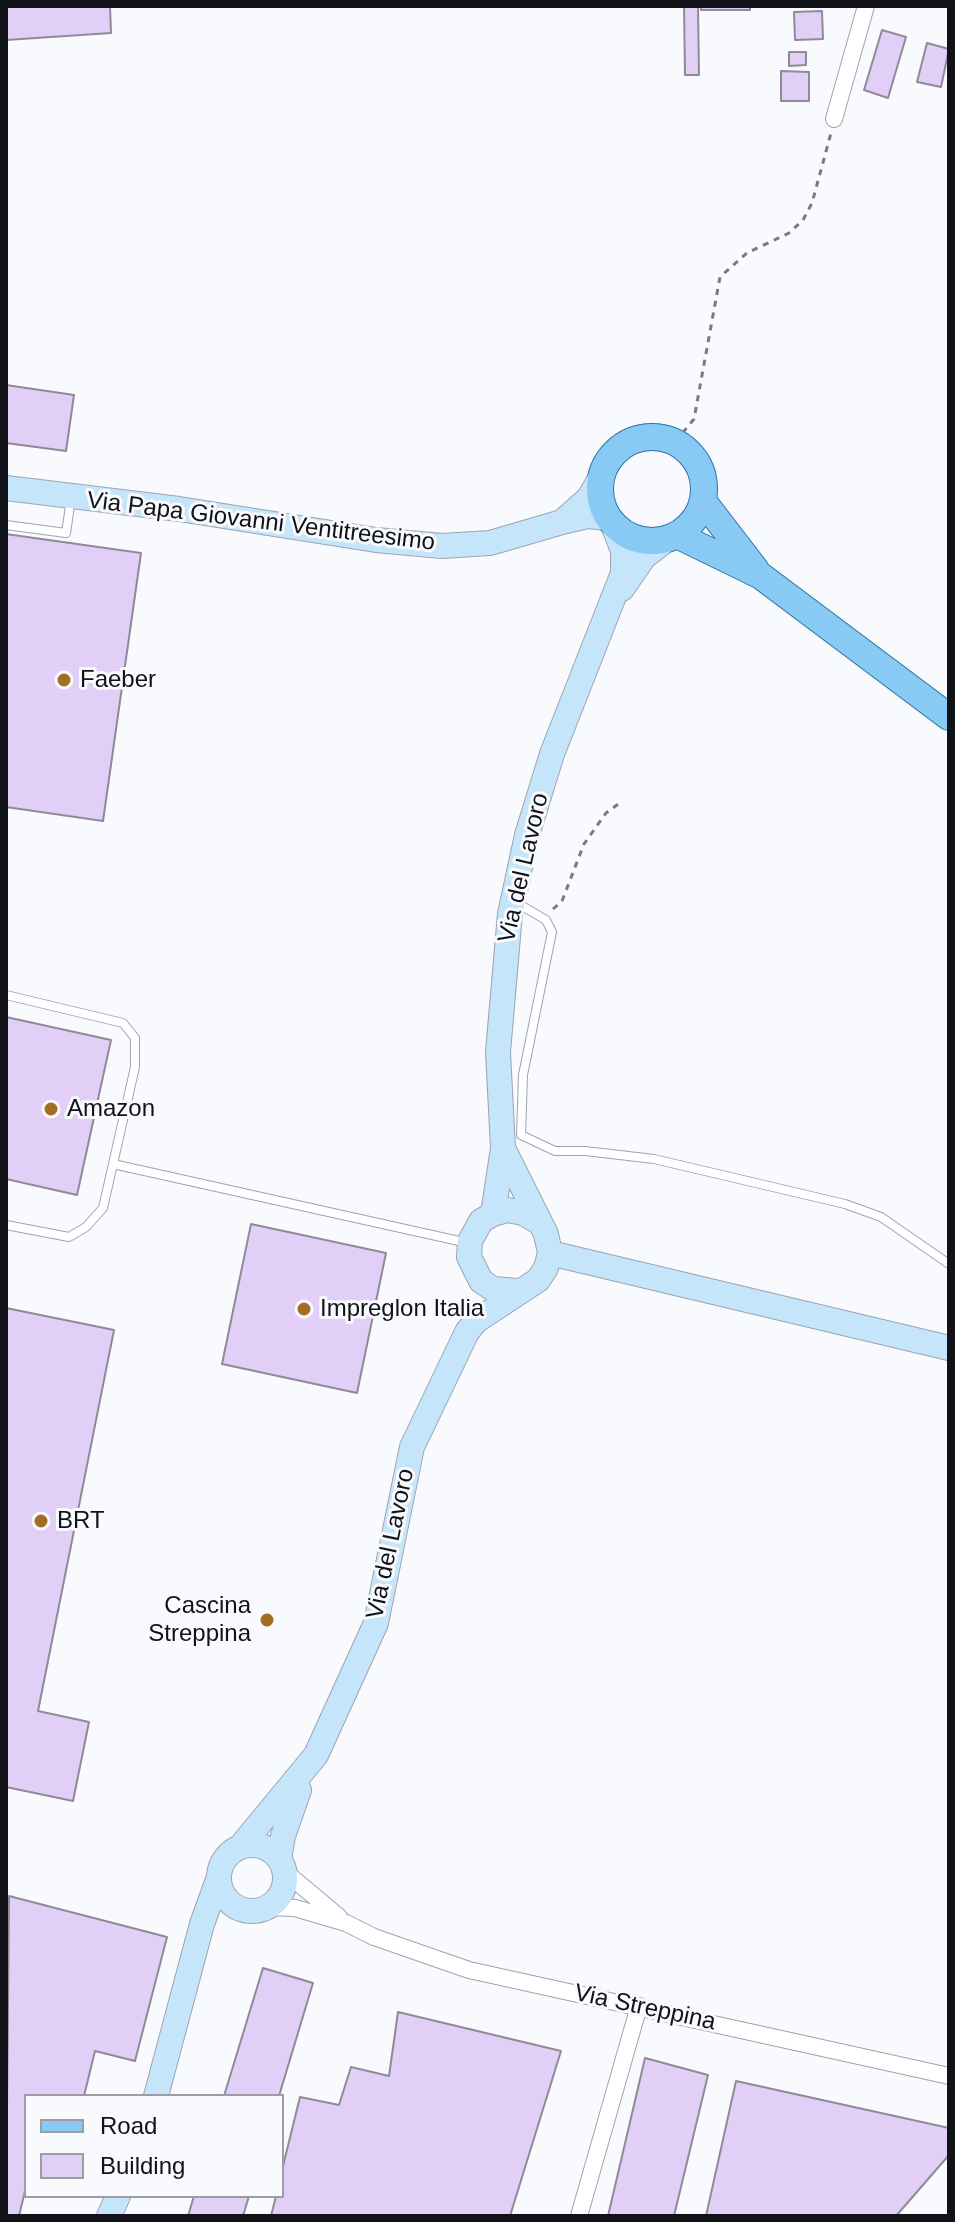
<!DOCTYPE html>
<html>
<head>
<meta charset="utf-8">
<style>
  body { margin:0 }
  #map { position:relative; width:955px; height:2222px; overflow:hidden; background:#f9fafd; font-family:Arial,sans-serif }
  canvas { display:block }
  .frame { position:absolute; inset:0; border:8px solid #101217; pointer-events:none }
  .legend { position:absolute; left:24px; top:2094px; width:260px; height:104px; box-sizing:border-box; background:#f9fafd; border:2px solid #9c9da1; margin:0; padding:10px 14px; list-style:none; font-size:24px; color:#101217 }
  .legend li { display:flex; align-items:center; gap:16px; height:40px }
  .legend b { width:40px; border:2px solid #9c9da1 }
</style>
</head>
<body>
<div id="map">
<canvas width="955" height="2222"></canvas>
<div class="frame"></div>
<ul class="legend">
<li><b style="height:10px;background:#89caf5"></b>Road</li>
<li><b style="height:22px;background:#e1cff8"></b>Building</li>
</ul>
</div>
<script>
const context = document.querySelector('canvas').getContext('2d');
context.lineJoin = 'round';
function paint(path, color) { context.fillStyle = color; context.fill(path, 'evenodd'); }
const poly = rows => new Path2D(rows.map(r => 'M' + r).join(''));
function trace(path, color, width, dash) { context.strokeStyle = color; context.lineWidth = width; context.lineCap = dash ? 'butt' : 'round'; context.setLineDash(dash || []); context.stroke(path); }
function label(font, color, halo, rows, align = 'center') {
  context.font = font + ' Arial,sans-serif'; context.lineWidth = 6; context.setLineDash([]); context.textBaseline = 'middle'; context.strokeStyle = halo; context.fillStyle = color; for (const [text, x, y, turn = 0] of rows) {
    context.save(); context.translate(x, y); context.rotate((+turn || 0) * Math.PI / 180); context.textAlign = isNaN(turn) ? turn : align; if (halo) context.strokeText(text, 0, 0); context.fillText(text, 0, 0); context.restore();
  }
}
const building = poly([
  [6,6,110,6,111,33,6,40,6,6],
  [684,6,698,6,699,75,685,75,684,6],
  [701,6,750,6,750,10,701,10,701,6],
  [822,11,823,39,795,40,794,12,822,11],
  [882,30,906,37,888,98,864,90,882,30],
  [927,43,949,49,941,87,917,82,927,43],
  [789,52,806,52,806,65,789,66,789,52],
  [781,71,809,72,809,101,781,101,781,71],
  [6,385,74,395,66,451,6,443,6,385],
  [6,534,141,553,103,821,6,807,6,534],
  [6,1017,111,1040,77,1195,6,1179,6,1017],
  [251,1224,386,1253,357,1393,222,1364,251,1224],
  [6,1308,114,1330,38,1711,89,1722,73,1801,6,1787,6,1308],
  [9,1896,167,1937,135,2061,95,2051,84,2096,26,2096,26,2187,19,2216,6,2216,9,1896],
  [263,1968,313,1983,279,2096,224,2096,263,1968],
  [398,2012,561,2051,510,2216,271,2216,276,2196,282,2196,282,2170,300,2097,339,2105,351,2067,389,2076,398,2012],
  [645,2058,708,2075,674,2216,608,2216,645,2058],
  [736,2081,949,2128,949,2155,896,2216,706,2216,736,2081],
  [194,2196,249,2196,243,2216,188,2216,194,2196]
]);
paint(building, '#e1cff8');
trace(building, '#908a97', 2);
const lane = poly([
  [6,525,66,533,71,499],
  [517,903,546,920,552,932,523,1075,521,1135,555,1151,585,1151,654,1159,845,1204,881,1217,949,1264],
  [6,995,123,1023,135,1038,135,1067,103,1208,86,1227,69,1237,6,1225],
  [113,1164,468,1243]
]);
const street = poly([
  [834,119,866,6],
  [284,1871,339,1917],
  [267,1907,295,1908,346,1923,374,1937,469,1970,949,2076],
  [579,2216,639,2006]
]);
const secondary = poly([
  [601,477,589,498,562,522,587,516,609,518],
  [6,488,179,509,376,540,442,546,490,543,562,522],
  [622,589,644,557,666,540],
  [493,1214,503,1148,498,1052,510,914,527,835,552,754,623,573,623,551,612,522],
  [550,1253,949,1348],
  [518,1291,493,1289,481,1281,469,1257,470,1241,481,1221,493,1214,508,1210,523,1213,537,1221],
  '219 1878a33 33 0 1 1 66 0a33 33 0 1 1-66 0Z',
  [241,1846,316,1755,376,1623,412,1447,467,1332,476,1321,538,1280,546,1268,550,1253,546,1234,503,1148],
  [279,1859,283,1836,299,1790],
  [156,2096,202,1924,219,1877],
  [109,2216,118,2196]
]);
const primary = poly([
  '600 489a52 52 0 1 1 104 0a52 52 0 1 1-104 0Z',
  [703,501,756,570],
  [677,535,761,576,949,717]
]);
trace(lane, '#9fa3b1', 10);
trace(street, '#9fa3b1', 18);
trace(secondary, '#9fa3b1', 26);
trace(primary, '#2b73a3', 28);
trace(poly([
  [675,442,694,419,720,277,747,253,789,233,803,220,812,203,831,133],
  [553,909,562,901,584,844,606,813,621,802]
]), '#797b7f', 3, [6, 6]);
trace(lane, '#fff', 8);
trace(street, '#fff', 16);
trace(secondary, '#c4e5fa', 24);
trace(primary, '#89caf5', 26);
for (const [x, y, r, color] of [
  [64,680,8,"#a16f24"],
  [51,1109,8,"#a16f24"],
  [304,1309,8,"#a16f24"],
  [41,1521,8,"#a16f24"],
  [267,1620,8,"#a16f24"]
]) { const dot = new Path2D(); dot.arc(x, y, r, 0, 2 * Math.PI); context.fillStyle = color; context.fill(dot); trace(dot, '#f9fafd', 3); }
label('24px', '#101217', '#f9fafd', [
  ["Via Papa Giovanni Ventitreesimo",261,522,7],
  ["Via del Lavoro",524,868,-77],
  ["Via del Lavoro",391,1544,-78],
  ["Via Streppina",645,2008,12]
]);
label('24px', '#101217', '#f9fafd', [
  ["Faeber",80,680],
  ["Amazon",67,1109],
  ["Impreglon Italia",320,1309],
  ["BRT",57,1521],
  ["Cascina",251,1606,"right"],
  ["Streppina",251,1634,"right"]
], 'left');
</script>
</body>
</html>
